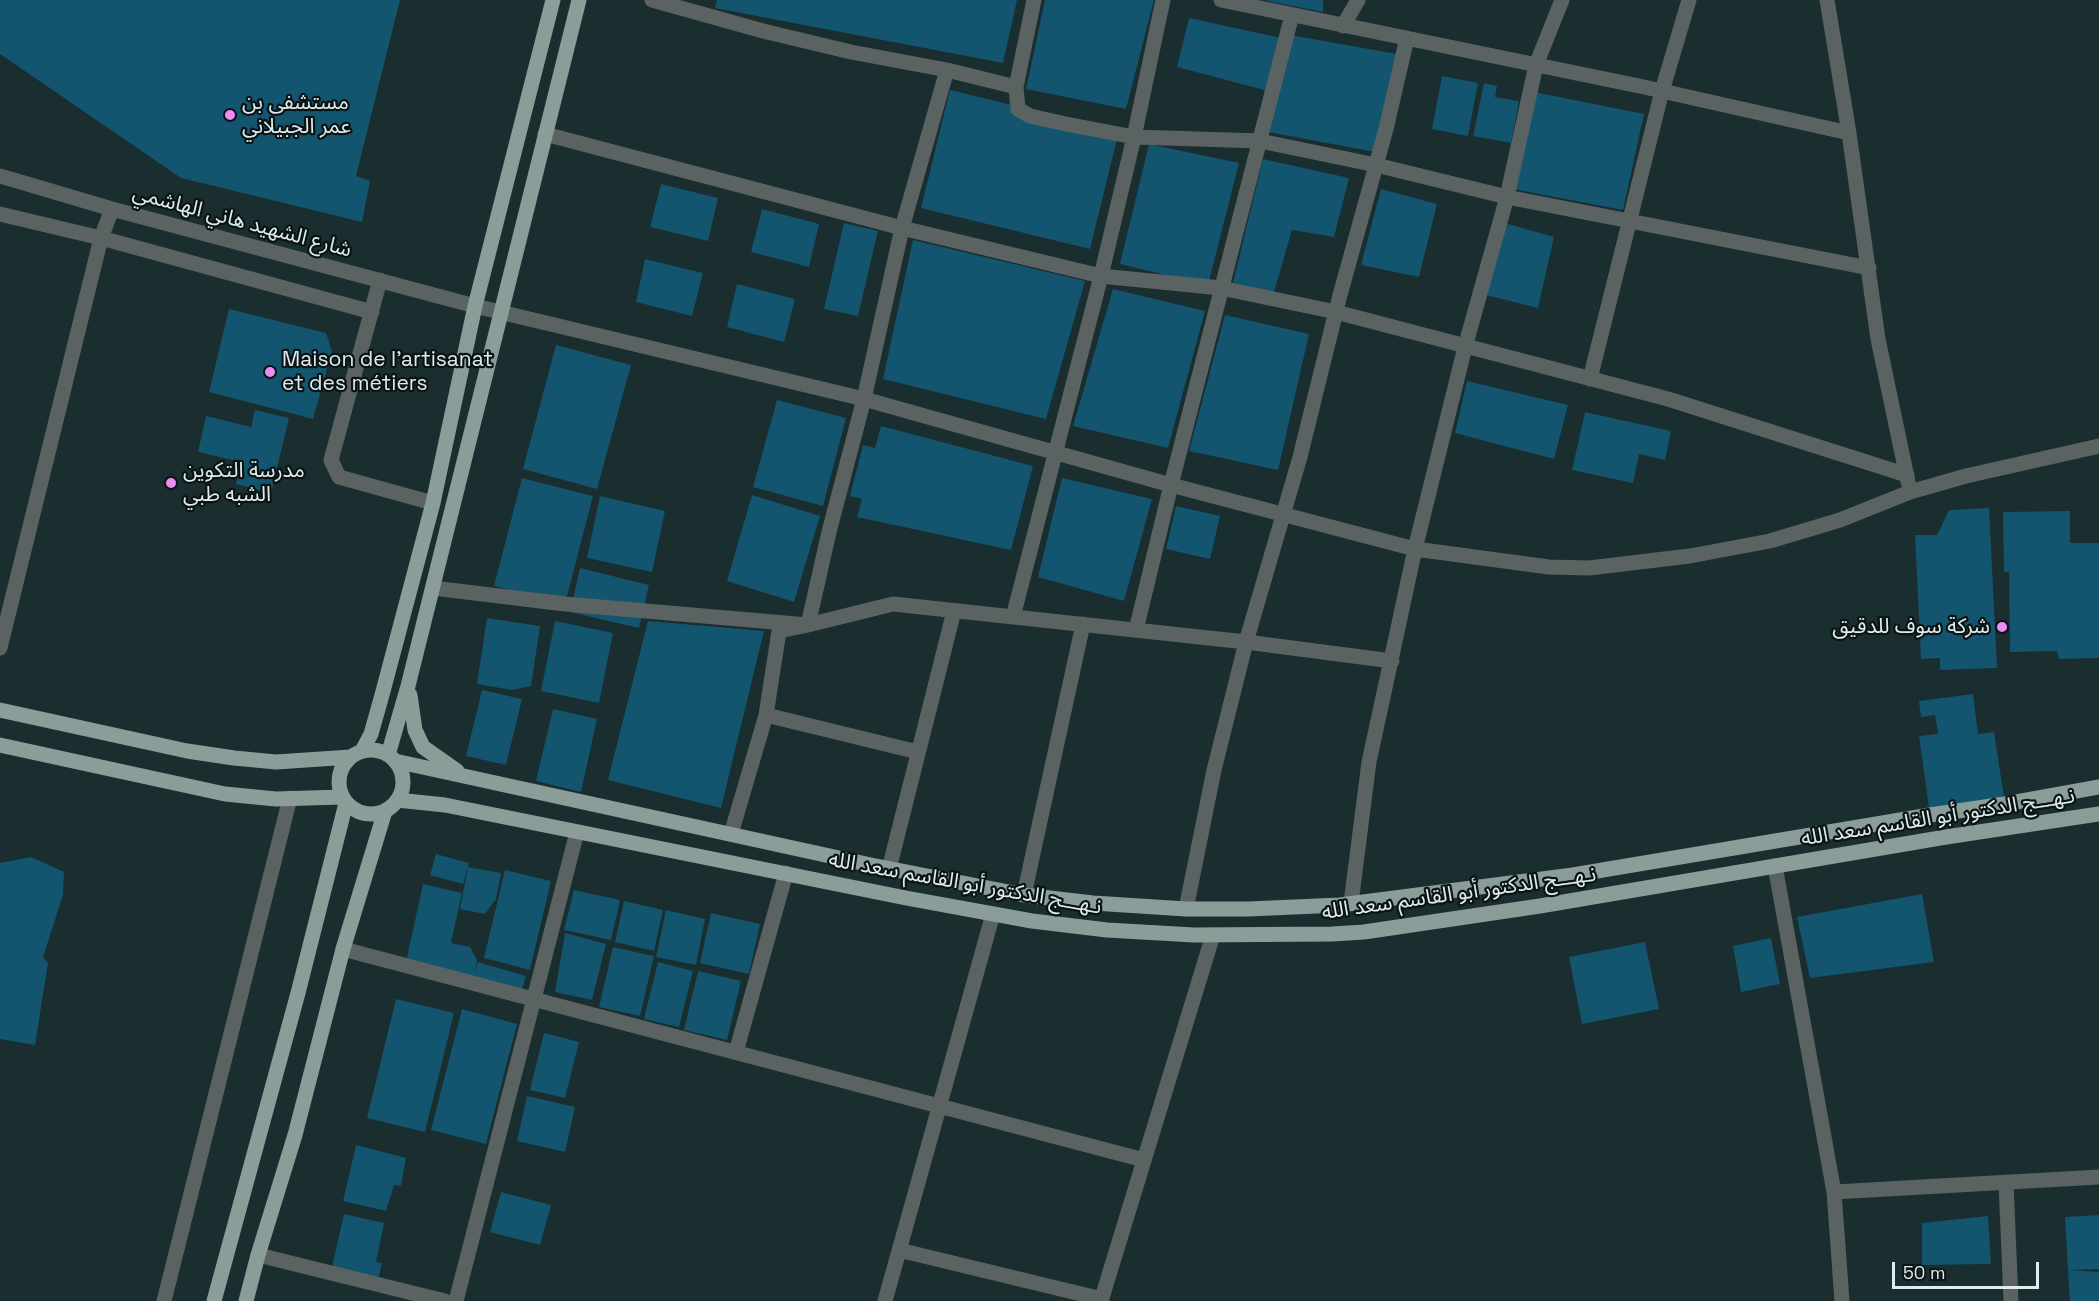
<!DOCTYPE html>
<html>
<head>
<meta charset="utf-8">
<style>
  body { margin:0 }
  #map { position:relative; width:2099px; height:1301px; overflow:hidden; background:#1a2d2f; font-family:"Space Grotesk",sans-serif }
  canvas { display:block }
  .scale { position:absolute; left:1892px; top:1262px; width:147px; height:27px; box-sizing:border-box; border:3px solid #dfebec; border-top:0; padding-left:8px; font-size:18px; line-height:21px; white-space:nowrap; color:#dfebec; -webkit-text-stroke:4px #0b1415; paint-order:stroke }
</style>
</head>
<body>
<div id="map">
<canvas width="2099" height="1301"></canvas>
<div class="scale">50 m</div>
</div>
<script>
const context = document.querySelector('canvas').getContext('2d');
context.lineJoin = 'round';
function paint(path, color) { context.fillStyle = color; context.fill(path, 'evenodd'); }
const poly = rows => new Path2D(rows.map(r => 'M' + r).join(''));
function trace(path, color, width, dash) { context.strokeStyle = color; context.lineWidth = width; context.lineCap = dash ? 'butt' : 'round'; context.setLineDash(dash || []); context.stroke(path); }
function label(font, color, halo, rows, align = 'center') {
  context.font = font + ' "Space Grotesk","Noto Sans Arabic",sans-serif'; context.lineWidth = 4.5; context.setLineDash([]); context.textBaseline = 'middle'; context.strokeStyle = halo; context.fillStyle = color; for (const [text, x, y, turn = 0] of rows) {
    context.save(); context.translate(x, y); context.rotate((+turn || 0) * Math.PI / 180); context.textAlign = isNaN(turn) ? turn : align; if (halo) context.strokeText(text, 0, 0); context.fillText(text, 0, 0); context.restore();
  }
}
paint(poly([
  [0,0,400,0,356,176,370,181,362,222,181,178,0,54],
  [717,0,1017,0,1003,63,715,8],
  [1045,0,1154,0,1126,109,1026,89],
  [1268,0,1323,0,1323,12,1268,1],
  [1189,18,1281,38,1268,91,1177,67],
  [1290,35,1397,54,1375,152,1268,132],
  [1442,76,1478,83,1468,136,1432,129],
  [1484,83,1497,86,1495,97,1519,101,1511,143,1473,136],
  [950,90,1119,131,1090,249,921,208],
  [1534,92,1644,114,1623,210,1513,189],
  [1149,144,1239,163,1208,285,1120,264],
  [1263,159,1349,178,1334,237,1292,230,1274,292,1233,283],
  [661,184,718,198,708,241,650,227],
  [1381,189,1437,204,1419,277,1361,265],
  [762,209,819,224,809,267,751,252],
  [1501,222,1554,237,1538,308,1482,294],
  [844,223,878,231,858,316,824,309],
  [913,240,1085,281,1046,419,883,379],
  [645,259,703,273,692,316,636,302],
  [737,284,795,299,784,342,727,327],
  [1113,289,1205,311,1168,448,1073,426],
  [229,309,326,333,332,351,313,419,209,392],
  [1225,315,1309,334,1278,470,1189,451],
  [556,345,631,365,597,489,523,469],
  [1467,381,1568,405,1554,459,1455,433],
  [777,400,846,418,823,506,753,487],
  [255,410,289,418,271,493,236,484,241,462,198,452,206,416,251,427],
  [1585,412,1671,431,1665,460,1639,454,1633,483,1572,470],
  [881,426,1033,466,1011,550,857,517,862,499,850,496,863,445,875,448],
  [522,478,593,496,565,604,494,586],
  [1062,478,1152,499,1124,601,1038,577],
  [752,495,820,516,794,602,727,581],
  [600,496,665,511,652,572,587,558],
  [1176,506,1220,516,1210,559,1166,549],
  [1989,508,1997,668,1940,670,1940,658,1921,659,1915,535,1937,535,1949,510],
  [2070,511,2070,543,2099,543,2099,658,2059,659,2057,651,2010,652,2009,572,2004,572,2003,512],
  [580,568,649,585,639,628,570,612],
  [487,618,540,626,531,686,512,690,477,684],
  [555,621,613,633,599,703,541,691],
  [648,621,764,631,721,808,608,780],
  [482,690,522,699,506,765,466,756],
  [1973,694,1978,734,1994,732,2005,804,1930,815,1919,736,1938,734,1935,715,1921,717,1919,701],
  [553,709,597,719,581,792,536,781],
  [436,854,469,863,463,884,430,875],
  [31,857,64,872,63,895,43,957,48,963,35,1045,0,1039,0,863],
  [468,867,501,873,496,899,485,914,460,909],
  [505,870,551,881,530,970,484,958],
  [423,884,462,893,451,943,470,947,477,960,475,973,478,962,526,976,520,996,406,962],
  [574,890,620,900,611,940,564,930],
  [1922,894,1934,962,1810,978,1797,917],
  [624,901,663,910,654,951,615,942],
  [666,910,705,919,696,965,656,957],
  [711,913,760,924,749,974,700,963],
  [565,933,606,944,592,1000,555,992],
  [1771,938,1780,984,1741,992,1733,946],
  [1645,942,1659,1009,1582,1024,1569,957],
  [613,947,654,956,640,1016,599,1007],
  [658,962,693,971,679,1027,644,1019],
  [698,971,741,981,727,1040,684,1030],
  [396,999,454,1013,425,1132,367,1118],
  [462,1009,517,1024,486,1144,431,1130],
  [544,1033,579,1042,565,1098,530,1090],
  [527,1096,575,1107,565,1152,517,1141],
  [356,1145,406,1158,401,1186,394,1185,386,1211,343,1201],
  [501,1192,551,1205,540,1245,490,1232],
  [344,1214,384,1223,376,1262,382,1263,377,1284,332,1267],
  [2099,1215,2099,1269,2068,1270,2065,1217],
  [1988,1216,1991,1264,1922,1265,1922,1223],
  [2068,1270,2099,1272,2099,1301,2070,1301]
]), '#13546e');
trace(poly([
  [652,0,763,31,851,52,947,70,1016,87,1034,0],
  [1221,0,1644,87,1849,133],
  [1562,0,1536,65,1507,197,1465,347,1415,549,1549,567,1589,568,1690,556,1770,541,1840,520,1910,492,1966,476,2099,446],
  [1827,0,1849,133,1878,339,1908,482],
  [1343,26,1358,0],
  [1016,87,1018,109,1030,116,1066,124,1134,137,1260,141,1376,165,1507,197,1869,268],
  [545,134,902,228,1101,276,1221,288,1336,312,1668,399,1907,475],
  [0,176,112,209,475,306,864,399,1171,485,1415,549,1369,762,1351,903],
  [0,214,101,238,372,312],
  [380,280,331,460,339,477,433,503],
  [1590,379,1662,91,1689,0],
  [433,588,565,604,808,625,893,604,1246,642,1392,661],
  [1013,617,1101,276,1134,137,1163,0],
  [1136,630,1171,485,1292,15],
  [0,648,101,238,112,209],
  [766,715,918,752],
  [731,834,766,715,779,631,808,625,829,532,864,399,902,228,947,70],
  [1775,866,1834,1192,1842,1301],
  [889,869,954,611],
  [1024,895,1083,624],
  [1186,909,1214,770,1246,642,1300,457,1340,295,1386,129,1407,38],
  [343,949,1144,1160],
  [736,1052,786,873],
  [2006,1183,2011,1301],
  [1834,1192,2099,1177],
  [899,1250,1102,1299],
  [258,1255,445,1301],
  [164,1301,290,798],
  [456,1301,577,832],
  [885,1301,993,914],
  [1101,1301,1213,935]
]), '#5a6361', 15);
trace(poly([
  [410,695,415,730,423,747,457,771],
  [0,710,187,751,234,758,276,762,351,757],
  [0,745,225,794,276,799,342,797],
  '339 782a32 32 0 1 1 64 0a32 32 0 1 1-64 0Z',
  [362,751,371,734,382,695,433,503,475,306,553,0],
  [388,755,408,686,579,0],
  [395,761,871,865,1024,895,1093,903,1186,909,1248,909,1340,905,1573,875,1930,815,2005,804,2099,787],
  [397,800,445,805,906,898,1032,921,1107,930,1194,935,1332,934,1364,932,1540,906,1946,837,2099,814],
  [214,1301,298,993,346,803],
  [246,1301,258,1255,295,1135,343,949,385,811]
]), '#8b9d99', 15);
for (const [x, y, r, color] of [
  [230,115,6,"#ef8bf7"],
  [270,372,6,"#ef8bf7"],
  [171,483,6,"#ef8bf7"],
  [2002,627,6,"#ef8bf7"]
]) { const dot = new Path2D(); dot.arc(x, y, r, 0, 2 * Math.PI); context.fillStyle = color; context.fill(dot); trace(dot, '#0b1415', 2); }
label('21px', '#dfebec', '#0b1415', [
  ["مستشفى بن",242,103],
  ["عمر الجبيلاني",242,127],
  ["Maison de l'artisanat",282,360],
  ["et des métiers",282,384],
  ["مدرسة التكوين",183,471],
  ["الشبه طبي",183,495],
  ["شركة سوف للدقيق",1990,627,"right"]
], 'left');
label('21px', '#dfebec', '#0b1415', [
  ["شارع الشهيد هاني الهاشمي",242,222,15],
  ["نـهـــج الدكتور أبو القاسم سعد الله",1938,818,-9],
  ["نـهـــج الدكتور أبو القاسم سعد الله",965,884,10],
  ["نـهـــج الدكتور أبو القاسم سعد الله",1459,894,-8]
]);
</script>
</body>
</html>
